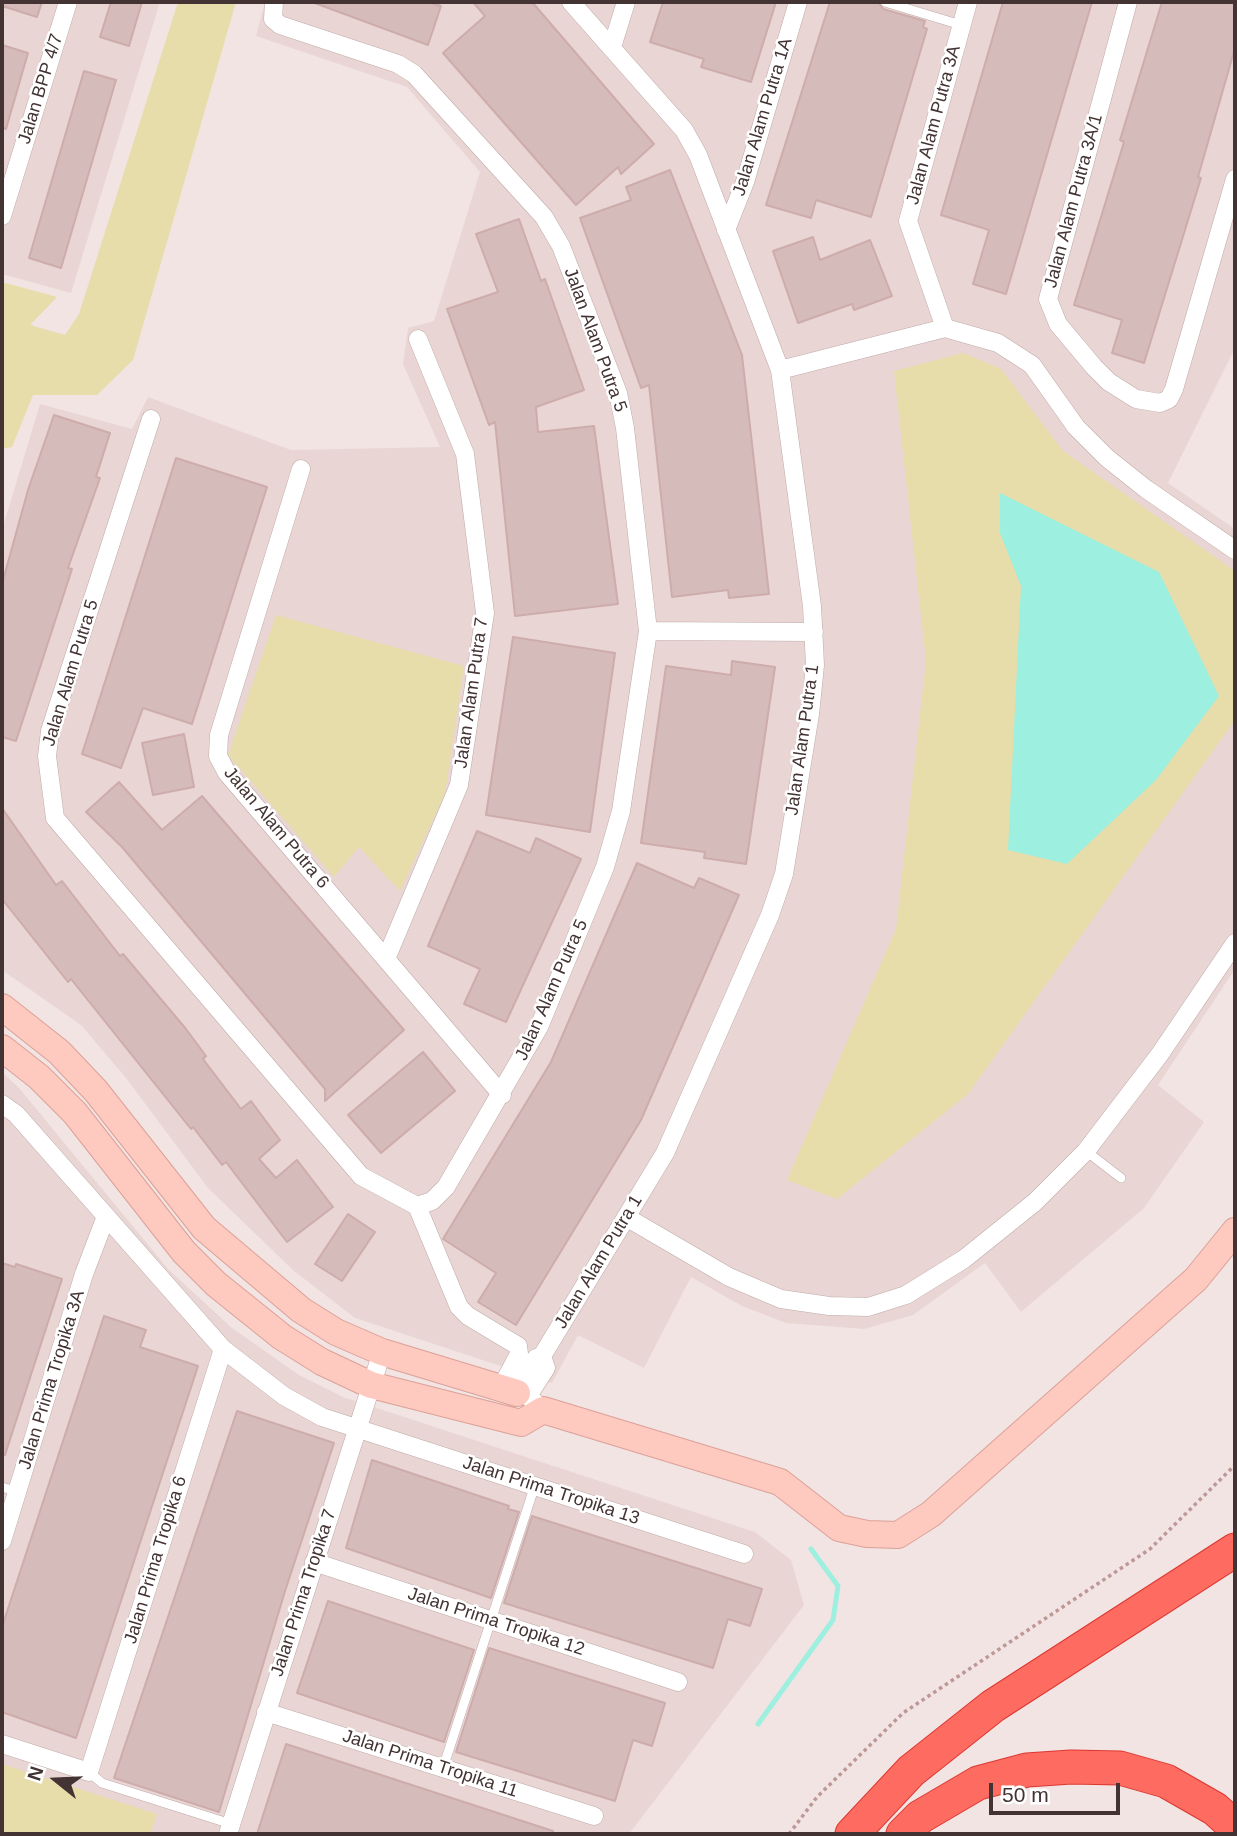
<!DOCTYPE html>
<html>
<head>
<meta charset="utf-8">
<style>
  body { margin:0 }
  #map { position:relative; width:1237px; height:1836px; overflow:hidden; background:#f1e4e2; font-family:Helvetica,sans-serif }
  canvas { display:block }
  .frame { position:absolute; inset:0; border:4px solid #433333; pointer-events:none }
  .north { position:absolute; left:21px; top:1745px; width:70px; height:70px; -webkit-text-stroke:5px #fff; paint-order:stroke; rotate:288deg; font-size:19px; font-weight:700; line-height:28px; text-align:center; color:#433333 }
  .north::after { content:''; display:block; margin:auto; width:24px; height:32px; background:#433333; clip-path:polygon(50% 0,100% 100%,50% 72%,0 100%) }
  .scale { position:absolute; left:989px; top:1783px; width:131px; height:32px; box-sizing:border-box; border:4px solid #433333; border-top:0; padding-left:9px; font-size:21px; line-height:24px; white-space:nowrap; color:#433333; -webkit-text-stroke:5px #fff; paint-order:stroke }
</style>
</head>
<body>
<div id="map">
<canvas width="1237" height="1836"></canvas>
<div class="frame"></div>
<div class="north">N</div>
<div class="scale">50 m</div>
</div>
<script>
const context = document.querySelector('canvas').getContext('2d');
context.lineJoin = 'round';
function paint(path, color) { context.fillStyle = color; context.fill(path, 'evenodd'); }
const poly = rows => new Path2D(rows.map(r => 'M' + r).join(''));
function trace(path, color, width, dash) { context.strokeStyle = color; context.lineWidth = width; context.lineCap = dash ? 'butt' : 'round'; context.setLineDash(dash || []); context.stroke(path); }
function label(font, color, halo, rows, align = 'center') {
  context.font = font + ' Helvetica,sans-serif'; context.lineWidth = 5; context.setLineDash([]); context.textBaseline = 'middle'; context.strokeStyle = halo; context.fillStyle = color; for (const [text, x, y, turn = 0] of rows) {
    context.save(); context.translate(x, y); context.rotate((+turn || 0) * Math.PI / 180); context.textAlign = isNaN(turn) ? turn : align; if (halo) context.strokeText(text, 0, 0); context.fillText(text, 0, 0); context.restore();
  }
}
paint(poly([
  [2,2,160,2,71,293,2,274],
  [265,2,1235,2,1235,348,1168,483,1235,529,1235,969,1158,1085,1204,1122,1144,1208,1021,1312,985,1263,913,1315,864,1329,786,1323,742,1306,691,1277,644,1368,578,1335,552,1383,355,1318,294,1271,208,1188,126,1078,81,1025,2,970,2,530,40,404,132,429,148,397,291,450,440,447,403,364,408,328,434,321,480,172,407,87,256,36],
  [2,1072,19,1088,169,1270,232,1328,299,1375,343,1397,755,1532,791,1560,804,1605,629,1834,2,1834]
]), '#e9d6d4');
paint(poly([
  [178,2,236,2,133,360,97,395,33,395,12,447,2,449,2,282,57,297,30,325,65,335,79,314],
  [963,353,1001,369,1063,451,1235,571,1235,720,968,1094,837,1199,787,1180,896,929,926,661,894,371],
  [276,615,464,666,445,794,400,891,359,847,334,877,228,755],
  [2,1764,157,1814,150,1834,2,1834]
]), '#e6ddaa');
paint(poly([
  [1000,493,1159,572,1219,696,1156,780,1067,864,1008,850,1021,586,1000,533]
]), '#9defe0');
trace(poly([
  [758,1724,833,1620,838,1586,811,1549]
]), '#9defe0', 5);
const building = poly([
  [2,2,42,2,37,17,2,6,2,2],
  [111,2,142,2,129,46,100,37,111,2],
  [312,2,428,2,441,6,428,45,312,2],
  [473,2,532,2,654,144,621,174,618,167,576,205,443,53,485,16,473,2],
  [663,2,776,2,751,82,701,67,704,59,650,42,663,2],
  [830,2,878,2,883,9,925,21,923,27,927,29,871,217,816,200,811,218,766,205,830,2],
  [1003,2,1092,2,1006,294,973,284,989,230,941,215,1003,2],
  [1162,2,1235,2,1235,48,1198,177,1201,178,1144,363,1112,353,1122,320,1074,305,1124,142,1120,140,1162,2],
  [2,45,28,53,6,129,2,128,2,45],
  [84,71,116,80,61,268,29,258,84,71],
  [670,170,742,355,769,594,729,598,728,590,672,597,649,385,641,388,580,218,631,200,626,187,670,170],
  [519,219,541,281,545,279,584,390,536,407,538,432,594,426,618,604,515,616,495,422,489,425,447,309,498,292,476,234,519,219],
  [813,237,820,260,870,240,892,296,854,310,852,304,798,323,773,251,813,237],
  [54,415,110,433,96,477,100,478,68,568,72,569,16,741,2,737,2,584,28,490,54,415],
  [176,458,267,487,192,724,143,708,121,768,82,754,176,458],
  [513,637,615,653,590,832,486,815,513,637],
  [732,661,775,667,746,864,704,858,705,852,641,843,666,666,731,675,732,661],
  [184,734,194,787,153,795,142,743,184,734],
  [119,782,162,830,202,796,404,1030,325,1101,325,1089,122,847,86,812,119,782],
  [2,808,56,885,62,881,120,956,123,954,186,1029,206,1056,203,1059,241,1109,251,1101,280,1140,259,1159,276,1178,297,1160,333,1207,287,1242,226,1162,222,1165,193,1127,191,1129,71,979,68,982,2,899,2,808],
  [477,831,530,853,536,838,581,859,506,1022,464,1004,480,969,428,946,477,831],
  [637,863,694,888,699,878,739,895,641,1120,516,1325,478,1302,496,1273,443,1239,551,1062,637,863],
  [423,1052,455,1091,381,1153,348,1115,423,1052],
  [348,1214,375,1232,342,1281,315,1264,348,1214],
  [2,1263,15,1267,16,1264,62,1279,5,1455,2,1454,2,1263],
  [104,1316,146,1330,140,1347,198,1366,76,1738,2,1712,2,1627,104,1316],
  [237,1411,334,1443,285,1591,219,1812,114,1778,237,1411],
  [372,1460,509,1506,508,1509,519,1512,491,1598,346,1548,372,1460],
  [532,1516,762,1589,750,1626,728,1619,713,1668,504,1603,532,1516],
  [328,1601,474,1650,444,1742,297,1693,328,1601],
  [489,1648,665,1703,652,1746,633,1740,615,1801,456,1752,489,1648],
  [286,1744,553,1831,553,1834,257,1834,286,1744]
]);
paint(building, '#d6bbbb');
trace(building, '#cdacab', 2);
const lane = poly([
  [885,2,961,25],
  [1086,1151,1121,1178],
  [2,1487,18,1492],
  [443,1768,535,1485],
  [89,1772,102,1783,231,1824]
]);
const street = poly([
  [1128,2,1048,299,1058,324,1094,367,1109,382,1136,399,1160,403,1169,399,1174,389,1235,179],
  [612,47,626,2],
  [2,216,68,2],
  [726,230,745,182,798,2],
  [945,328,908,221,968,2],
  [780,370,945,328,998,343,1032,365,1076,427,1107,458,1146,489,1235,550],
  [151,419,50,731,47,756,55,818,361,1176,417,1206,432,1201,446,1187,539,1027,605,867,621,811,648,631,625,428,618,393,561,246,544,217,414,74,398,64,280,25,273,19,274,2],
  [301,469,219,735,218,756,227,773,502,1095],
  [648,631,814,632],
  [386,959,459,785,485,613,465,454,418,339],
  [2,1104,16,1114,223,1349,284,1396,322,1417,744,1554],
  [417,1206,459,1307,468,1316,518,1346,519,1354,501,1388],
  [626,1217,729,1277,781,1299,829,1306,868,1307,906,1295,964,1259,1035,1202,1086,1151,1160,1054,1235,943],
  [542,1356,665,1153,770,915,784,874,810,714,815,665,812,606,780,370,698,155,684,130,571,2],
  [542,1356,536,1358,517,1393,528,1396,543,1410],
  [528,1396,546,1368,542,1356],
  [2,1541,84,1274,105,1219],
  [314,1562,678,1682],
  [266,1712,594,1816],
  [2,1744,89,1772,223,1349],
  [228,1834,382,1352]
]);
const secondary = poly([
  [2,1007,59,1052,96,1091,204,1228,301,1310,336,1332,382,1352,517,1393],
  [2,1048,39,1077,75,1113,184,1252,216,1284,282,1337,322,1362,371,1385,521,1423,543,1410,780,1482,839,1528,867,1534,898,1535,931,1514,1196,1279,1235,1231]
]);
const highway = poly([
  [852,1834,911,1771,993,1706,1235,1550],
  [903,1834,920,1817,978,1783,1027,1770,1071,1767,1120,1768,1166,1781,1215,1809,1235,1827]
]);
trace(lane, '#bfaaa8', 10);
trace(street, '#bfaaa8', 19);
trace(secondary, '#dba198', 28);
trace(highway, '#dc3731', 35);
trace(poly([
  [789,1834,817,1797,903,1713,1150,1549,1235,1465]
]), '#be9896', 3.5, [3.5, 3.5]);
trace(lane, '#fff', 9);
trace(street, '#fff', 18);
trace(secondary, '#fec9bf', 26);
trace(highway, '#fe6c61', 33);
label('18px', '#433333', '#fff', [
  ["Jalan BPP 4/7",41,89,-73],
  ["Jalan Alam Putra 1A",763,117,-73],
  ["Jalan Alam Putra 3A",934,125,-75],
  ["Jalan Alam Putra 3A/1",1074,201,-75],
  ["Jalan Alam Putra 5",595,340,70],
  ["Jalan Alam Putra 5",71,673,-73],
  ["Jalan Alam Putra 7",472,693,-82],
  ["Jalan Alam Putra 1",803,740,-82],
  ["Jalan Alam Putra 6",276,828,50],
  ["Jalan Alam Putra 5",552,990,-66],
  ["Jalan Alam Putra 1",599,1262,-59],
  ["Jalan Prima Tropika 3A",52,1380,-73],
  ["Jalan Prima Tropika 13",551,1491,18],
  ["Jalan Prima Tropika 6",156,1560,-73],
  ["Jalan Prima Tropika 7",304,1593,-72],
  ["Jalan Prima Tropika 12",496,1622,18],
  ["Jalan Prima Tropika 11",430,1764,18]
]);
</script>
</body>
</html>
